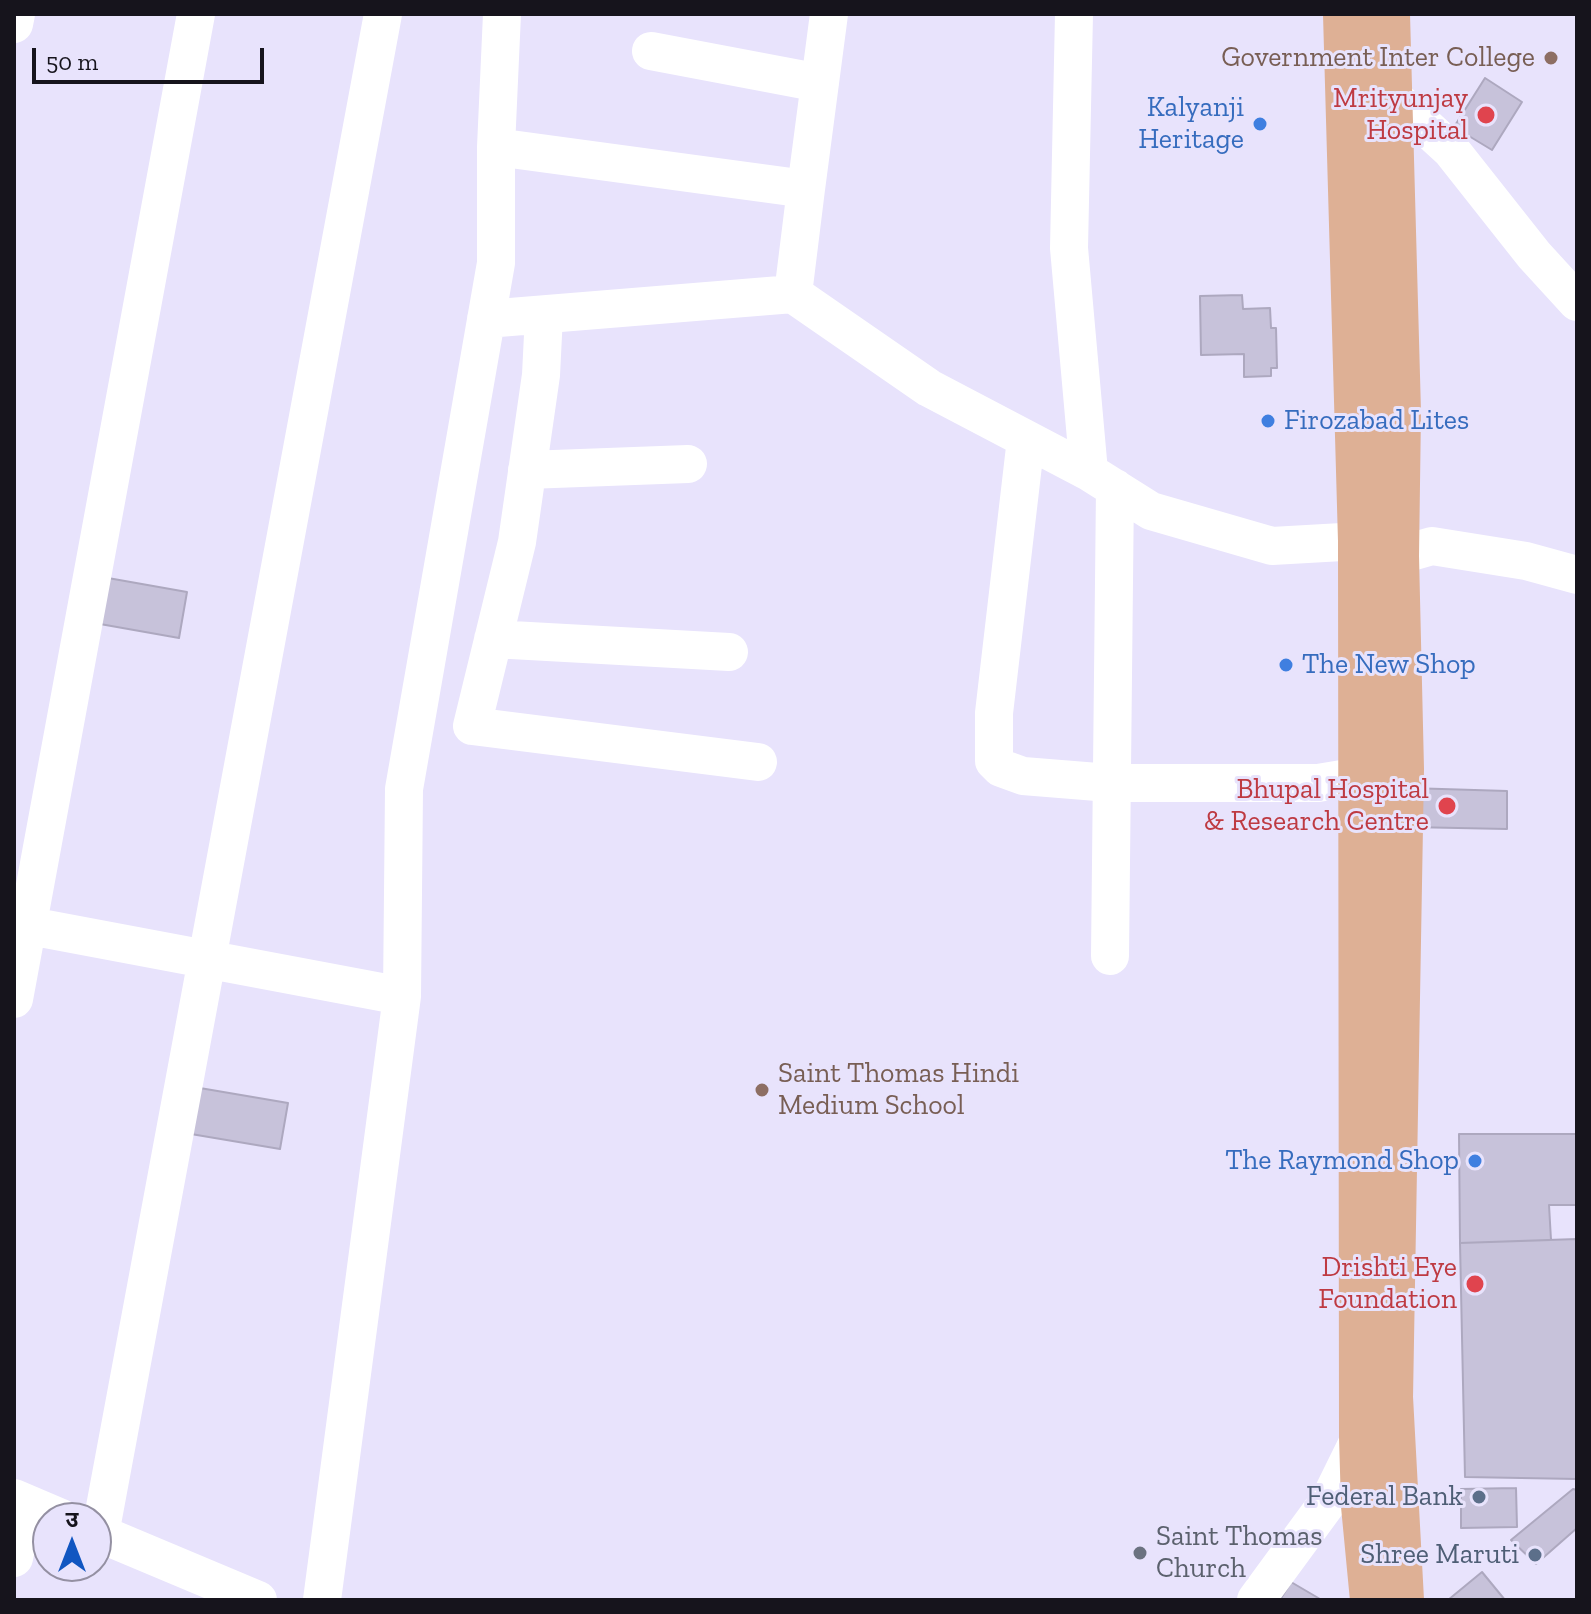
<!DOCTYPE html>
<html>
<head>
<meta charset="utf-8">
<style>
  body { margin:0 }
  #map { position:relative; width:1591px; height:1614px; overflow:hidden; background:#e8e3fc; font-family:"Zilla Slab","Noto Sans Devanagari",serif }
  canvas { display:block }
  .frame { position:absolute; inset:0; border:16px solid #16141c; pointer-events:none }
  .north { position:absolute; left:32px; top:1502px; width:80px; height:80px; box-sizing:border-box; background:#e8e3fc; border:2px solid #9490a2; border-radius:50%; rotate:0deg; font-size:22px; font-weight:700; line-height:32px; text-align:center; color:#16141c }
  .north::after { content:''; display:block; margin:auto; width:28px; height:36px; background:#1156c1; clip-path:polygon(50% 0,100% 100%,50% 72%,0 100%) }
  .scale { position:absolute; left:32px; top:48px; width:232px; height:36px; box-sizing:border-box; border:4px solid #16141c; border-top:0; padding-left:10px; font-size:24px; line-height:28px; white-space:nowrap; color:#16141c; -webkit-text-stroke:6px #e8e3fc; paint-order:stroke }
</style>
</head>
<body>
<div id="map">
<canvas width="1591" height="1614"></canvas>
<div class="frame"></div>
<div class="north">उ</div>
<div class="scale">50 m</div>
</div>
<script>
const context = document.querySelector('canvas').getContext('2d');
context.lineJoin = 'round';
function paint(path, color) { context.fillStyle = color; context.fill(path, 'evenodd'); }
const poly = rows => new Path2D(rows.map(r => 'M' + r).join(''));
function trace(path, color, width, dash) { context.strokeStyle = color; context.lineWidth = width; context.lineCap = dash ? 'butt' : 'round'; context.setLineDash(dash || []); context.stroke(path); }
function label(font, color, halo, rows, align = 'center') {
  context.font = font + ' "Zilla Slab",serif'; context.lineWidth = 6; context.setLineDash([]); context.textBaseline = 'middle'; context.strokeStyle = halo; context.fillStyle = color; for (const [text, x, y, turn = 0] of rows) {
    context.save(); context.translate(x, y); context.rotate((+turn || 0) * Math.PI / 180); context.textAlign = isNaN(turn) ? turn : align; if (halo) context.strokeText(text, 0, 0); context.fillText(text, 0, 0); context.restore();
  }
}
const building = poly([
  [1485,78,1522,102,1492,150,1454,127,1485,78],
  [1242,295,1243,309,1270,308,1271,328,1276,328,1277,368,1271,368,1271,376,1244,377,1244,354,1201,355,1200,296,1242,295],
  [108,578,187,592,179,638,100,624,108,578],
  [1409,788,1507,791,1507,829,1409,827,1409,788],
  [194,1087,288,1103,280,1149,185,1133,194,1087],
  [1459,1134,1577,1134,1577,1205,1549,1205,1551,1240,1460,1243,1459,1134],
  [1577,1239,1577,1479,1465,1477,1460,1243,1577,1239],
  [1516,1488,1517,1527,1461,1528,1461,1489,1516,1488],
  [1573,1489,1577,1490,1577,1528,1536,1564,1511,1540,1573,1489],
  [1482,1572,1505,1600,1448,1600,1482,1572],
  [1291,1582,1320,1599,1320,1600,1280,1600,1291,1582]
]);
paint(building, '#c7c2da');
trace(building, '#ada8bf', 2);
trace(poly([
  [1074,14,1069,248,1089,472],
  [14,24,16,14],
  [651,51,820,83],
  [1369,95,1392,96,1451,150,1534,255,1577,302],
  [496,147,806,189,793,294,929,388,1089,472,1151,511,1272,546,1360,541],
  [806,189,829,14],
  [544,315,541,375,517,542,472,726,758,762],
  [486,319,793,294],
  [1026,439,994,713,994,761,1001,768,1023,776,1110,783,1318,783,1360,776],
  [527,470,688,464],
  [1397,556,1432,546,1526,561,1577,575],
  [493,639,729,652],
  [14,923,402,996],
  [1110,956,1115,488],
  [14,999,196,14],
  [14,1498,61,1518],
  [96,1532,258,1600],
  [100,1534,383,14],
  [14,1558,25,1503],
  [322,1600,402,996,404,789,496,263,496,147,502,14],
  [1256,1600,1330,1499,1361,1436]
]), '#fff', 38);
trace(poly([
  [1345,14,1360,541,1361,1436,1363,1506,1372,1600],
  [1388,14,1399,412,1397,556,1402,769,1391,1397,1402,1600]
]), '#deb095', 44);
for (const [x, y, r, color] of [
  [1551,58,8,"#8d6e63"],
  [1486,115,10,"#e0444e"],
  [1260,124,8,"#3f7fe0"],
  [1268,421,8,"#3f7fe0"],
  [1286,665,8,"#3f7fe0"],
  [1447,806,10,"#e0444e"],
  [762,1090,8,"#8d6e63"],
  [1475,1161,8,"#3f7fe0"],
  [1475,1284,10,"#e0444e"],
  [1479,1497,8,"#5c6f8a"],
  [1140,1553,8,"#6b7280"],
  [1535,1555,8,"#5c6f8a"]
]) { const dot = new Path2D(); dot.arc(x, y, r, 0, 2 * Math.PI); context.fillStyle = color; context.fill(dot); trace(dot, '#e8e3fc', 3); }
label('28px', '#785e54', '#e8e3fc', [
  ["Government Inter College",1535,58],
  ["Saint Thomas Hindi",778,1074,"left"],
  ["Medium School",778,1106,"left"]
], 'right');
label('28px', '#be3a42', '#e8e3fc', [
  ["Mrityunjay",1468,99],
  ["Hospital",1468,131],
  ["Bhupal Hospital",1429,790],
  ["& Research Centre",1429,822],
  ["Drishti Eye",1457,1268],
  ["Foundation",1457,1300]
], 'right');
label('28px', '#366cbe', '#e8e3fc', [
  ["Kalyanji",1244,108],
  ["Heritage",1244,140],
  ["Firozabad Lites",1284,421,"left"],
  ["The New Shop",1302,665,"left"],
  ["The Raymond Shop",1459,1161]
], 'right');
label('28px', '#4e5e75', '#e8e3fc', [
  ["Federal Bank",1463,1497],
  ["Shree Maruti",1519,1555]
], 'right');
label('28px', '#5b616d', '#e8e3fc', [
  ["Saint Thomas",1156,1537],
  ["Church",1156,1569]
], 'left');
</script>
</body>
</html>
